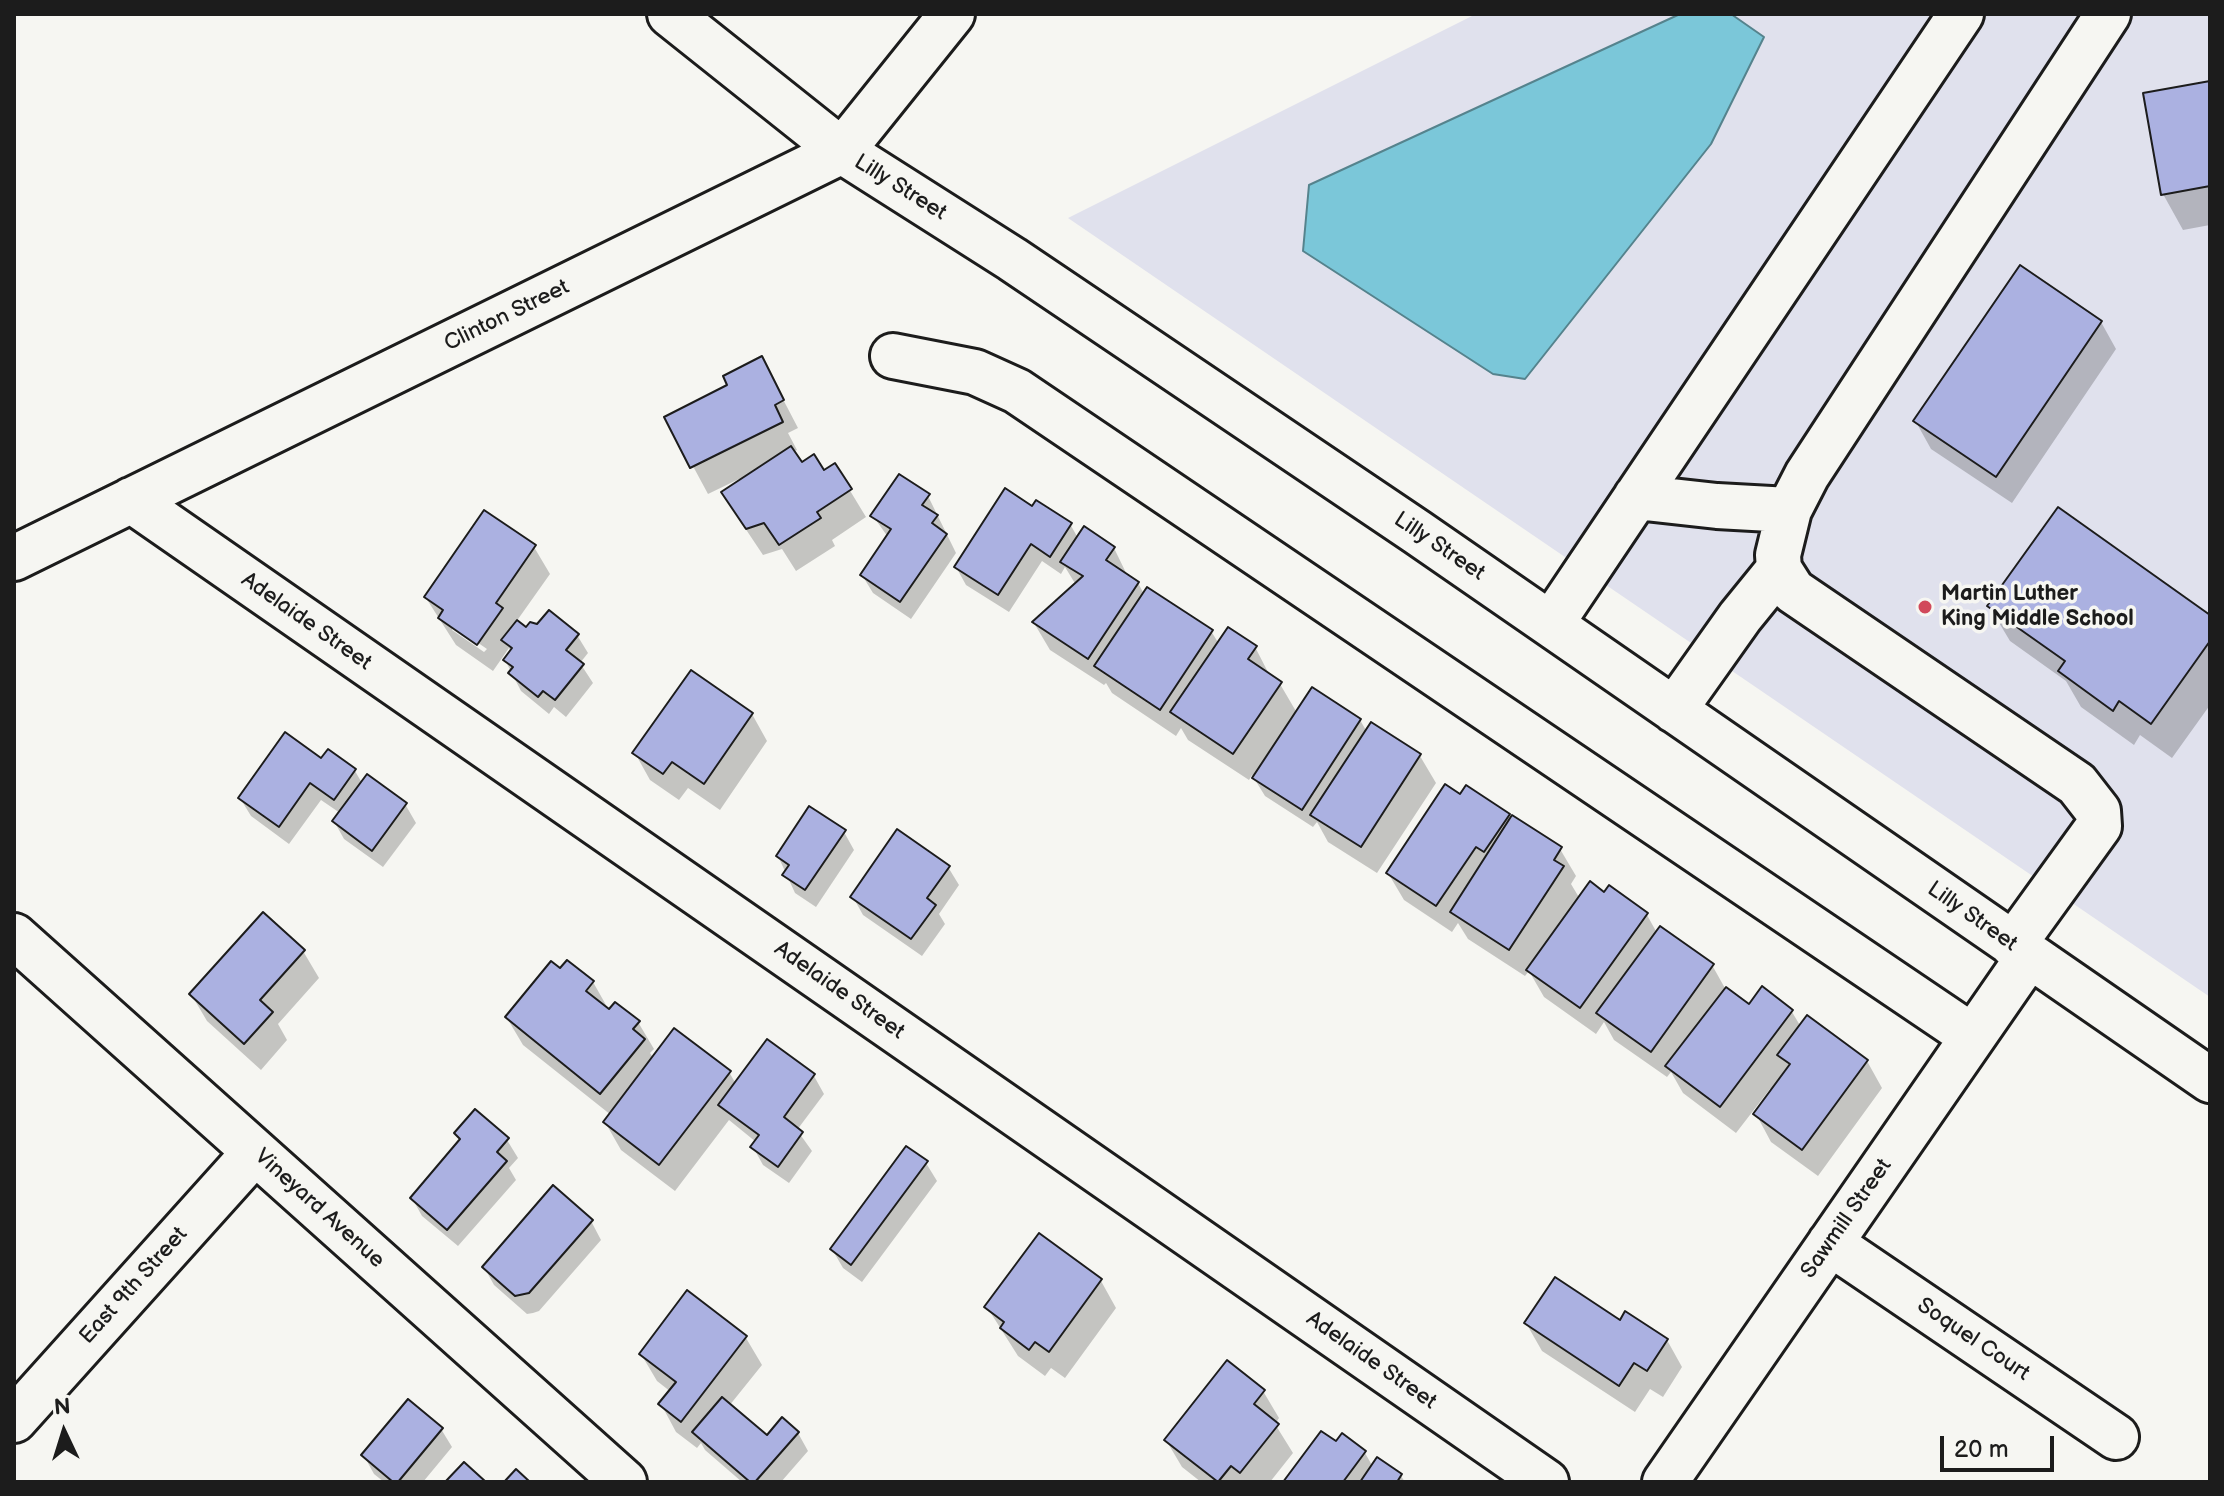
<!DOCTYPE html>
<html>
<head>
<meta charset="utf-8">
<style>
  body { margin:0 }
  #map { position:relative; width:2224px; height:1496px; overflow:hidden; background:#f6f6f2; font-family:"Balsamiq Sans",sans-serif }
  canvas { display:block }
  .frame { position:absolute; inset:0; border:16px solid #1c1c1c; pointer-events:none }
  .north { position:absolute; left:24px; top:1392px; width:80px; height:80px; -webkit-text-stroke:6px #f6f6f2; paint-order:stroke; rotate:356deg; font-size:22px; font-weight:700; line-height:32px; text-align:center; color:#1c1c1c }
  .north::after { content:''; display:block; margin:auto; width:28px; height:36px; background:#1c1c1c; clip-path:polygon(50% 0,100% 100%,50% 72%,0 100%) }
  .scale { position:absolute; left:1940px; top:1436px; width:114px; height:36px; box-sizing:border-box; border:4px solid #1c1c1c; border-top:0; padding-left:10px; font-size:24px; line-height:28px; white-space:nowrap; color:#1c1c1c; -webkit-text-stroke:6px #f6f6f2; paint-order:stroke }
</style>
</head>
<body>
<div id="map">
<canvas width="2224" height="1496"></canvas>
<div class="frame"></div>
<div class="north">N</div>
<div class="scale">20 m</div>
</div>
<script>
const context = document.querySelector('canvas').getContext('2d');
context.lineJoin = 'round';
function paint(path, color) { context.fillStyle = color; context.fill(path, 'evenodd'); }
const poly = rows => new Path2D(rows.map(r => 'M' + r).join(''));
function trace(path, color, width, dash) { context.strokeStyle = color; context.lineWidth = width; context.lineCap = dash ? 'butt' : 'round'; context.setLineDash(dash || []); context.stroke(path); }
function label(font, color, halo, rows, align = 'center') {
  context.font = font + ' "Balsamiq Sans",sans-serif'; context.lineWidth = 7; context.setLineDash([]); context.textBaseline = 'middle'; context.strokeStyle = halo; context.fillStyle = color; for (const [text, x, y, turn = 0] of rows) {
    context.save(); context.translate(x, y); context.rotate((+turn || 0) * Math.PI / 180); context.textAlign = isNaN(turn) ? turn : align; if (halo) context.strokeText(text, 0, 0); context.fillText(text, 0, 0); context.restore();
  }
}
paint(poly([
  [1476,14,2210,14,2210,997,1068,218]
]), '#e0e1ed');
const water = poly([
  [1680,14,1731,14,1764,37,1711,144,1525,379,1493,374,1303,251,1309,185,1680,14]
]);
paint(water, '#7bc7d9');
trace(water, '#55838d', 2);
paint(poly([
  [2210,83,2210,225,2183,230,2163,194],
  [2101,322,2116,349,2012,503,1931,449,1916,422],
  [762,359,798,428,788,433,797,450,793,452,801,464,824,473,835,466,866,517,832,540,835,546,796,571,782,549,763,555,739,519,724,492,741,481,739,479,708,494,667,418,730,386],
  [928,496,956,553,911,619,873,593,862,575,888,537,873,516],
  [1033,509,1070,524,1078,538,1114,548,1128,577,1138,583,1144,594,1211,631,1219,644,1255,647,1270,676,1280,684,1297,713,1360,720,1367,732,1372,725,1420,756,1436,783,1377,873,1328,842,1317,822,1313,827,1265,796,1252,775,1249,780,1188,740,1181,728,1176,736,1112,693,1106,683,1104,685,1050,650,1034,623,1076,585,1065,567,1061,574,1042,561,1009,612,966,585,956,567],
  [534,547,550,574,516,622,526,630,577,635,588,653,580,663,593,683,566,717,554,707,549,714,521,691,505,660,511,652,509,648,493,671,456,645,426,598],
  [452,625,487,649,484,652,452,630],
  [1989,606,2210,618,2210,705,2172,758,2140,735,2134,745,2081,707,2066,681,2010,641],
  [752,714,767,741,720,810,688,788,679,800,650,780,635,753],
  [322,761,355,771,362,783,405,804,416,823,383,867,344,839,334,821,340,813,321,800,289,844,251,816,240,798],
  [1461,796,1508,815,1511,821,1560,849,1576,876,1571,884,1580,899,1605,894,1647,915,1657,933,1712,965,1726,990,1749,1007,1762,989,1792,1012,1801,1027,1867,1061,1882,1088,1818,1176,1771,1142,1756,1114,1773,1091,1770,1089,1736,1133,1683,1093,1671,1072,1667,1077,1614,1040,1604,1022,1596,1034,1544,997,1529,971,1525,976,1468,939,1458,923,1452,932,1404,900,1388,873],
  [844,832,854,850,816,907,795,893,778,856],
  [948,867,959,885,939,914,945,924,922,956,863,915,853,897],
  [303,951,319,978,278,1024,287,1040,261,1070,207,1021,191,994],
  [560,971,593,982,610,1012,638,1022,654,1049,650,1053,654,1059,729,1072,736,1084,814,1076,824,1094,797,1130,812,1151,789,1183,763,1165,753,1147,756,1142,729,1120,675,1191,621,1150,605,1122,611,1115,523,1045,507,1018],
  [456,1134,507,1140,518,1158,509,1168,516,1180,458,1246,422,1216,412,1198,461,1142],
  [926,1163,937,1181,862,1282,843,1268,832,1249],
  [591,1221,601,1240,539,1311,533,1313,527,1314,494,1285,484,1267],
  [1101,1281,1116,1308,1065,1378,1051,1368,1045,1376,1018,1356,987,1307],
  [688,1293,746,1338,762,1365,729,1406,767,1438,798,1433,808,1451,781,1482,742,1482,705,1450,701,1443,697,1448,676,1432,661,1404,671,1392,657,1381,641,1354],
  [1526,1323,1620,1323,1667,1340,1682,1367,1663,1397,1650,1389,1635,1412,1542,1351],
  [1263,1391,1279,1418,1275,1424,1293,1453,1270,1482,1201,1482,1182,1467,1166,1440],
  [441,1429,452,1447,423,1482,384,1482,374,1474,364,1456],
  [1336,1444,1365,1453,1373,1467,1401,1476,1405,1482,1286,1482]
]), '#0003');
const building = poly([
  [2210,81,2210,186,2161,195,2143,93,2210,81],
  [2020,265,2102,321,1996,477,1913,421,2020,265],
  [762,356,784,400,775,405,783,422,690,468,664,417,727,385,723,376,762,356],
  [791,446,802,462,814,454,824,470,835,463,852,489,817,512,821,518,779,545,764,523,746,529,721,492,791,446],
  [899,474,930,494,922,505,938,515,932,523,947,534,900,602,860,575,891,529,870,516,899,474],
  [1005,488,1032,506,1036,500,1072,523,1050,557,1031,544,998,595,954,567,1005,488],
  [2058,507,2210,615,2210,641,2151,724,2119,701,2113,711,2058,671,2065,661,1987,606,2058,507],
  [484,510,536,545,496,603,503,608,477,645,438,618,443,610,424,597,484,510],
  [1084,526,1115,547,1106,560,1139,582,1088,659,1032,622,1083,576,1060,562,1084,526],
  [1147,587,1213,630,1160,710,1094,666,1147,587],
  [549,610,579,634,566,650,584,664,555,700,543,691,538,697,508,673,513,667,503,660,512,648,501,640,517,620,526,627,530,622,537,624,549,610],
  [1228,627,1257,646,1248,659,1282,682,1233,754,1170,712,1228,627],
  [691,670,753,713,704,784,672,762,663,774,632,753,691,670],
  [1312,687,1361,719,1302,810,1252,778,1312,687],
  [1371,722,1421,754,1361,847,1310,815,1371,722],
  [285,732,321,758,328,749,356,769,334,800,310,783,279,827,238,798,285,732],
  [367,774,407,803,372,851,332,821,367,774],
  [1445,784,1460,794,1466,785,1510,814,1484,852,1476,847,1436,906,1386,873,1445,784],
  [809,806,846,830,805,890,782,875,789,865,776,856,809,806],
  [1512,815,1562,847,1554,860,1564,866,1509,950,1450,912,1512,815],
  [897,829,950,866,927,898,936,905,911,939,850,897,897,829],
  [1590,881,1604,892,1609,885,1648,913,1580,1008,1526,970,1590,881],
  [263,912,305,950,260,1000,273,1012,244,1044,189,994,263,912],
  [1660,926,1714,964,1651,1052,1596,1013,1660,926],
  [567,960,594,981,586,991,609,1009,615,1002,640,1021,633,1029,645,1039,600,1094,505,1017,551,961,560,968,567,960],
  [1762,986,1793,1010,1720,1107,1665,1066,1726,987,1749,1004,1762,986],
  [1807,1015,1868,1060,1802,1150,1753,1114,1790,1064,1777,1055,1807,1015],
  [674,1028,731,1071,659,1165,603,1122,674,1028],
  [767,1039,815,1074,784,1117,803,1132,778,1167,750,1147,759,1135,718,1105,767,1039],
  [475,1109,509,1138,497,1152,507,1161,447,1230,410,1198,460,1139,454,1133,475,1109],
  [906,1146,928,1161,851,1265,830,1249,906,1146],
  [553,1185,593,1220,529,1293,515,1296,482,1267,553,1185],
  [1039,1233,1102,1279,1049,1352,1035,1342,1029,1350,1000,1328,1004,1322,984,1307,1039,1233],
  [1555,1277,1620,1320,1625,1311,1668,1339,1647,1371,1634,1363,1619,1386,1524,1323,1555,1277],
  [687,1290,747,1336,681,1422,658,1404,676,1382,639,1354,687,1290],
  [1227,1360,1265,1390,1254,1404,1279,1424,1240,1473,1231,1466,1218,1482,1164,1440,1227,1360],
  [722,1397,767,1435,782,1417,799,1432,755,1482,750,1482,692,1432,722,1397],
  [408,1399,443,1428,398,1482,393,1482,361,1455,408,1399],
  [1321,1431,1336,1441,1342,1433,1366,1451,1343,1482,1283,1482,1321,1431],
  [1377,1457,1402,1474,1397,1482,1360,1482,1377,1457],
  [464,1462,486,1482,445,1482,464,1462],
  [516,1469,530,1482,504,1482,516,1469]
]);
paint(building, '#abb1e1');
trace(building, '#1c1c1c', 2);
const minor = poly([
  [670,14,842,151,1012,259,1417,532,2210,1080],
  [893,356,975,372,1017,391,1973,1037],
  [1636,497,1717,506,1789,510],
  [131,500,1546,1482],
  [14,558,842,151,952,14],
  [1551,624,1961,14],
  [1674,710,1740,617,1779,569],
  [14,936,624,1482],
  [2013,945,2099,826,2098,811,2077,784,1793,591,1779,569,1778,555,1789,510,1807,475,2108,14],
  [1830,1243,2116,1437],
  [14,1420,255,1152],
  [1665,1482,2029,956]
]);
trace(minor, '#1c1c1c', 50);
trace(minor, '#f6f6f2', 44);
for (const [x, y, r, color] of [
  [1925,607,8,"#d1495b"]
]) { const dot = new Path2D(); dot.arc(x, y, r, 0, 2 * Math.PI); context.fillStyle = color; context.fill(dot); trace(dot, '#f6f6f2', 3); }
label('22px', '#1c1c1c', '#f6f6f2', [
  ["Lilly Street",900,188,32],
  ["Clinton Street",507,316,-26],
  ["Lilly Street",1439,547,34],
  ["Adelaide Street",306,622,35],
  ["Lilly Street",1972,917,35],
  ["Adelaide Street",839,991,35],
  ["Vineyard Avenue",319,1209,42],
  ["Sawmill Street",1847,1219,-55],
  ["East 9th Street",134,1286,-48],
  ["Soquel Court",1973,1340,34],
  ["Adelaide Street",1371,1361,35]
]);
label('bold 22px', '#1c1c1c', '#f6f6f2', [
  ["Martin Luther",1941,594],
  ["King Middle School",1941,619]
], 'left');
</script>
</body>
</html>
